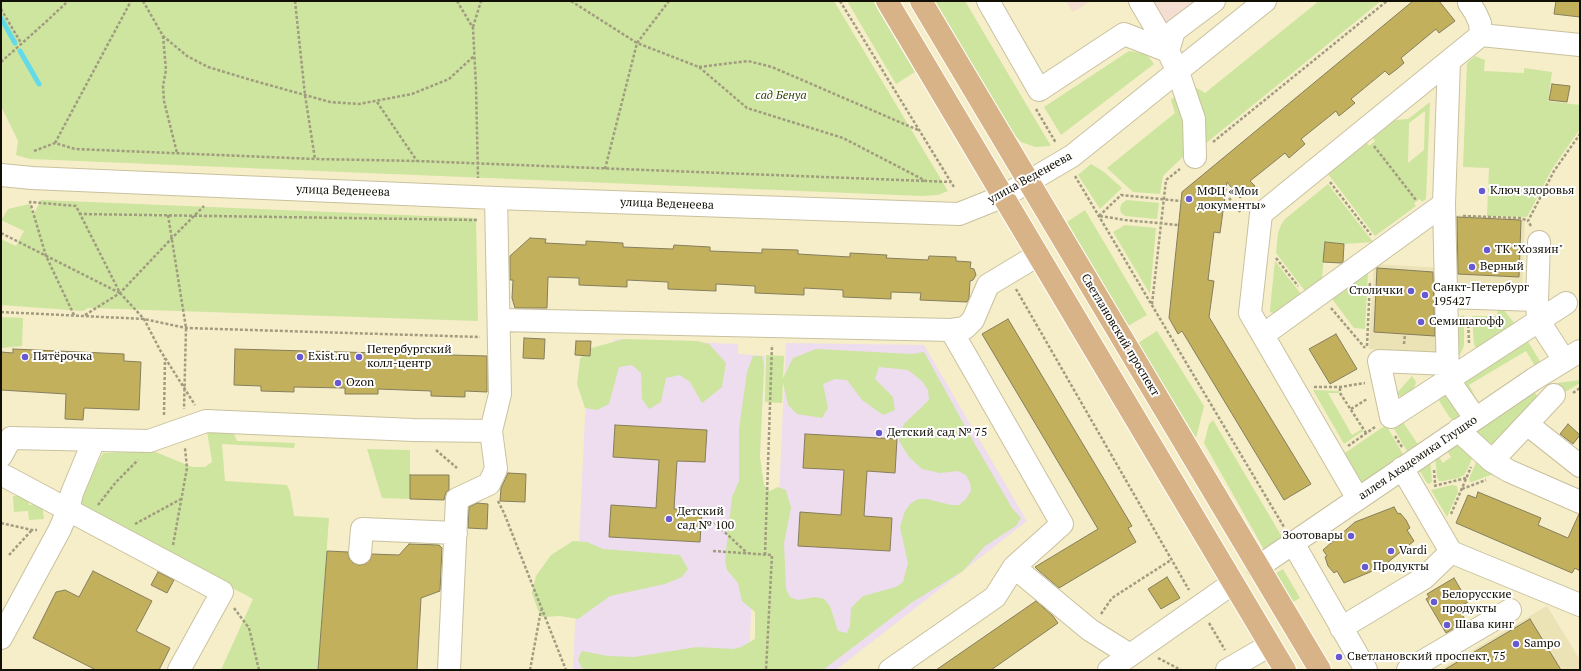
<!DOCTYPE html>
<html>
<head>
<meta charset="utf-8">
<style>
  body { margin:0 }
  #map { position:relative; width:1581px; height:671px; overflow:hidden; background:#f6eec9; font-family:"PT Serif",serif }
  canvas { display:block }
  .frame { position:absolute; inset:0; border:2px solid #120f04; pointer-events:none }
</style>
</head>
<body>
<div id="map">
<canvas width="1581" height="671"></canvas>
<div class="frame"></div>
</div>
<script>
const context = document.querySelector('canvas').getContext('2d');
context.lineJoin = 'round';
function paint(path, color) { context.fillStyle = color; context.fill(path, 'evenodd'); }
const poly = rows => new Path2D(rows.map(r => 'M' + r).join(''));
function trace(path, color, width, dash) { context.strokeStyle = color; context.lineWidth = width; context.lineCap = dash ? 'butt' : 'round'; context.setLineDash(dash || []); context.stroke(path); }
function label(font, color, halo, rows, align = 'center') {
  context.font = font + ' "PT Serif",serif'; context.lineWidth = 4; context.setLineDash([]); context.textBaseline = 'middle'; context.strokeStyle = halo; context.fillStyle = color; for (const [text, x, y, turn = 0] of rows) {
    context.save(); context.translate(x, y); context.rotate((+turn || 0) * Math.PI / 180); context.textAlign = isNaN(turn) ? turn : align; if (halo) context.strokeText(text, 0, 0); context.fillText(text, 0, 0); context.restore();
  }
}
paint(poly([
  [1453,215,1525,218,1522,295,1449,292],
  [1374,264,1444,268,1439,353,1369,349],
  [1547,606,1580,660,1580,670,1439,670]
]), '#ebe2b6');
paint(poly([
  [1066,1,1091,1,1073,12],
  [1127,1,1225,1,1187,31,1153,47]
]), '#f4ded1');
paint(poly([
  [616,339,738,344,738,354,765,356,748,670,575,670,573,667,585,417,591,360],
  [786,343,924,345,1027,521,836,670,771,670]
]), '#ede');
paint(poly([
  [1,1,834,1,948,191,938,195,922,196,30,159,16,155,18,141,1,106],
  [847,1,873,1,915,72,896,84],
  [935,1,965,1,1051,146,1035,147,1021,142,1013,133],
  [1319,1,1381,1,1200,148,1190,84,1205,93],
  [1129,51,1146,54,1154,64,1061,135,1044,107],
  [1475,56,1485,60,1484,71,1524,73,1524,68,1552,72,1548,101,1580,105,1580,129,1552,169,1527,217,1487,216,1489,168,1463,167,1467,63],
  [1179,93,1189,151,1163,176,1160,194,1133,192,1107,168,1175,113,1171,100],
  [1430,102,1426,199,1422,202,1420,199,1414,203,1416,206,1375,236,1328,174,1367,143,1369,146,1375,141,1373,138,1395,120,1408,119],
  [1425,111,1424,150,1408,163,1409,123],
  [1091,164,1104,172,1122,188,1100,209,1078,175],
  [1328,184,1373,242,1344,244,1325,242,1322,279,1305,291,1276,253,1278,233,1281,225,1285,219],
  [41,200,476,218,478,321,88,308,83,311,1,305,1,239,16,246,24,231,1,220,8,209,29,204,33,215],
  [1127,200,1159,203,1157,219,1125,216,1121,213,1120,208,1122,203],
  [1085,210,1147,315,1128,326,1067,222],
  [1125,225,1156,228,1150,294,1113,232],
  [1275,261,1301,294,1276,313,1273,313,1270,312,1270,309],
  [1368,273,1365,329,1354,328,1332,299],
  [1498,303,1516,325,1479,349,1475,347,1474,344,1472,316,1497,316],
  [1464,315,1464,346,1453,370,1455,321,1459,317],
  [1,317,23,318,22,346,1,348],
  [1157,331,1204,406,1196,438,1138,343],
  [1526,338,1541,363,1535,366,1526,351,1469,385,1479,403,1479,406,1457,378],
  [624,339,697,341,709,344,726,363,722,387,702,403,690,382,680,375,666,378,661,402,649,409,642,399,641,373,632,365,619,367,609,404,597,410,585,408,577,384,580,359,588,349],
  [816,349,912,354,924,352,976,446,1012,508,1021,518,1016,526,985,546,963,571,911,603,823,670,586,670,581,667,578,659,582,651,608,656,634,657,697,647,733,649,741,647,755,639,755,612,742,601,738,583,727,570,725,561,732,497,739,481,739,429,747,372,753,356,762,356,764,365,760,457,764,485,770,491,778,487,786,490,791,508,784,543,786,589,790,597,798,600,815,597,824,599,830,606,838,631,847,633,850,626,851,608,863,596,896,587,903,582,908,563,900,527,905,511,910,504,918,499,927,499,951,505,959,505,966,499,971,491,970,483,966,475,958,471,940,473,922,469,909,457,899,441,904,424,929,400,928,390,922,381,908,370,879,367,875,379,893,397,895,410,883,415,862,400,847,380,835,379,823,384,828,408,822,418,797,414,788,405,783,383,782,403,765,402,766,355,784,356,783,378,793,358],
  [1412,376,1416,382,1413,392,1403,398,1396,394],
  [1580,380,1580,383,1562,394,1557,383],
  [1443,387,1461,416,1454,420,1450,418,1438,399,1403,422,1419,446,1408,453,1390,422],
  [1313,390,1339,391,1339,393,1328,393,1352,435,1362,429,1363,431,1344,444],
  [1533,391,1542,401,1490,447,1479,437,1475,430],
  [1213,420,1285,542,1266,553,1204,443,1209,424],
  [1386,425,1404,456,1358,488,1339,457],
  [231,426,237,441,295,443,294,448,222,444,225,481,287,485,290,492,294,516,329,518,318,670,221,670,253,599,76,504,103,453,153,451,192,467,205,467,212,462,207,431],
  [1458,442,1473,456,1467,470,1464,475,1458,478,1443,481,1439,481,1437,477,1435,456,1437,454,1443,463,1451,457,1446,449],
  [367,449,410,450,410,499,382,498],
  [1430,459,1432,481,1430,484,1427,483,1418,468],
  [1477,460,1493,474,1472,482,1470,482,1469,479],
  [1452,485,1457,486,1458,492,1447,517,1431,490],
  [28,495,29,505,42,503,44,519,29,520,28,511,14,512,13,496],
  [573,541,587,542,603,549,680,555,688,569,682,577,665,584,610,596,578,619,560,616,542,617,538,610,532,593,536,576,551,555],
  [1283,569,1300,598,1293,602,1276,573]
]), '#cde59f');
trace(poly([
  [1,18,15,43],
  [20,51,39,84]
]), '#64dae9', 5);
const building = poly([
  [1413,1,1439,1,1455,21,1439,33,1436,29,1401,58,1404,63,1397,69,1389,75,1385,71,1351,99,1355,103,1339,116,1336,111,1301,139,1305,144,1289,158,1285,153,1250,181,1255,186,1240,198,1227,182,1220,233,1214,232,1208,280,1214,281,1209,317,1311,484,1284,500,1182,331,1178,334,1169,318,1182,192,1413,1],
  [1556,1,1580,1,1580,17,1554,14,1556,1],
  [1552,84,1570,86,1567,102,1549,100,1552,84],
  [1457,217,1521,220,1519,277,1458,274,1457,217],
  [530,238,546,239,545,243,586,245,586,241,623,243,623,247,673,249,674,245,710,247,710,251,762,253,762,249,798,250,798,254,850,257,850,253,887,255,886,258,928,260,929,256,956,257,956,261,971,262,970,268,974,269,976,275,973,280,970,281,969,298,967,302,920,300,921,293,891,292,891,299,843,297,843,290,804,288,804,295,755,293,755,286,716,284,716,291,668,289,668,282,627,280,627,287,579,285,579,278,548,277,547,308,515,308,512,298,513,280,510,280,510,256,530,238],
  [1325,242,1344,244,1343,262,1341,263,1323,262,1325,242],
  [1377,268,1433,272,1435,336,1374,332,1377,268],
  [1008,319,1132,526,1128,528,1136,542,1059,588,1038,570,1035,567,1098,529,982,334,1008,319],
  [1336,334,1357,369,1330,384,1309,349,1336,334],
  [524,338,545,339,544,359,523,358,524,338],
  [576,341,591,341,590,356,575,355,576,341],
  [13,349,124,354,124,361,141,362,139,410,84,408,83,420,65,419,66,394,1,390,1,352,13,353,13,349],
  [235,349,487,356,487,392,465,391,465,397,431,396,431,391,378,389,378,394,345,394,345,388,294,387,294,392,261,391,261,386,234,385,235,349],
  [1568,424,1580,435,1573,444,1560,434,1568,424],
  [615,425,707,430,705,462,677,461,674,509,702,510,700,542,609,537,611,505,656,508,659,460,613,457,615,425],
  [805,434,897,439,895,473,867,471,864,516,892,518,890,551,798,546,800,512,841,515,844,470,803,468,805,434],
  [508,473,526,474,525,502,500,501,501,488,508,473],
  [410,475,449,475,449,490,446,492,444,500,410,499,410,475],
  [1478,492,1541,518,1538,525,1568,538,1579,514,1580,514,1580,571,1575,568,1572,573,1456,523,1468,495,1476,498,1478,492],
  [477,503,488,504,487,529,468,528,469,507,477,503],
  [1394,507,1398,514,1400,513,1406,520,1410,528,1407,530,1414,541,1382,567,1344,583,1337,571,1334,573,1328,566,1325,557,1327,556,1323,550,1355,522,1394,507],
  [409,544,439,545,442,548,440,591,421,598,417,670,318,670,327,551,348,552,349,558,353,563,359,565,365,564,370,560,372,554,399,555,409,544],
  [93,571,152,601,136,631,170,648,159,670,96,670,33,638,56,592,65,590,79,597,93,571],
  [158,572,174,580,167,593,151,585,158,572],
  [1167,577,1180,598,1161,609,1148,589,1167,577],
  [1454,578,1468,602,1458,608,1466,621,1446,633,1426,599,1429,597,1427,594,1454,578],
  [1036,601,1053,616,1058,623,991,670,936,670,1036,601],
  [1530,619,1561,670,1444,670,1530,619]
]);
paint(building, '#c2b05c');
trace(building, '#857e5c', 1);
const minor = poly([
  [988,1,1039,90,1124,34,1168,51,1178,72,1194,119,1195,157],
  [1140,1,1160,35,1168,51,1174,31,1214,1],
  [1469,3,1475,12,1480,23,1481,35],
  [1,175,32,178,496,198,959,214,1004,196,1072,156,1265,1],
  [1444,204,1448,379,1475,418],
  [1447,297,1537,300,1538,320,1564,360],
  [1537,300,1539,242],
  [499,320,951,330,965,328,973,320,988,285,1038,255],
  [1263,335,1444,204,1449,61],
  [1448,364,1379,361,1391,417,1566,303],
  [1527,424,1580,466],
  [1458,430,1492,461,1509,471,1580,502],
  [1,456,11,438,149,441,206,421,413,430,491,431,500,394,496,198],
  [1492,461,1554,395],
  [1402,468,1451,552,1580,605],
  [1,474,222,592,179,670],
  [1358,499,1250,313,1261,214,1481,35,1580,45],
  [1293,543,1366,670],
  [360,553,362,529,456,533],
  [1014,567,1090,630,1130,655],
  [1258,567,1534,379,1580,351],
  [1341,628,1424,578,1451,552],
  [1,638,60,529,68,510,72,493,94,440],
  [449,670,457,499,489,484,496,469,491,431],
  [890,670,995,597,1014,567,1062,524,951,330],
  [1109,670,1233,583],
  [1227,670,1270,645],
  [1408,670,1510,610]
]);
const major = poly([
  [887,1,1285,670],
  [921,1,1320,670]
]);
trace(minor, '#c9c19e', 24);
trace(major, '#fff', 24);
trace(poly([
  [143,1,163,36,187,56,208,67,251,80,330,102,359,104,412,94,449,79,474,56],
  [295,1,305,95,315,159],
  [457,1,473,28,476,86,478,178],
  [571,1,637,43,699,67,747,108,843,138,926,181,951,182],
  [840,1,954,187],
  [1,9,21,43],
  [473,27,481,1],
  [163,36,166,70,163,86,164,101,177,153],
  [1,62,48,20,68,1],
  [699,67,748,61,772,67,918,130],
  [377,102,417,161],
  [1036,109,1056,143],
  [1213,142,1387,1],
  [55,143,131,1],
  [1374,146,1416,200],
  [34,151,55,143,75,149,315,159,417,161,926,181],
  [605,169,637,43,669,1],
  [1075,176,1284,527],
  [1330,182,1371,235],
  [1229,198,1241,213],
  [79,214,477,220],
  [168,215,186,328,184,409],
  [1099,216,1121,195,1181,201],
  [1100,216,1125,220,1178,225],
  [1463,216,1521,218,1528,221],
  [1531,226,1528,221,1554,171,1580,134],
  [1,233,120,293],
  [1276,258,1298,286],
  [1016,289,1189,590],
  [1152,304,1166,180,1180,169],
  [1331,308,1365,348],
  [1,312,144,319,186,328,480,337],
  [74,315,46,256,30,202,76,206,120,293,144,319,160,350,195,405],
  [85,315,120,293,172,238,204,206],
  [1468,320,1469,343],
  [1404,344,1405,334],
  [1367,346,1370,281],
  [1314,387,1340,387,1365,383],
  [1340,388,1340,393,1366,433],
  [1573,393,1580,388],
  [1351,409,1367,399],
  [164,415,165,358],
  [1395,436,1402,447],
  [1348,446,1375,427],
  [436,450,457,468],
  [1434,470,1435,483],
  [1434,486,1466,478],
  [1462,489,1486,480],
  [498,501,504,513,566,670],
  [98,505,116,482,138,460],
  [1451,514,1471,467],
  [714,522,747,553],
  [1,523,32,530,37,530],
  [135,524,181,499],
  [173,545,187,468,185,448],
  [713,551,772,555,766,670],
  [9,555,32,530],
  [765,555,772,345],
  [234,608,249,628,259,670],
  [1101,614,1112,598,1171,560],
  [1209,623,1225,650],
  [1158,658,1181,670],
  [530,670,541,610]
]), '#a19b7f', 2.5, [3, 2]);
trace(minor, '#fff', 22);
trace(major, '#d8b387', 22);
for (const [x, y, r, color] of [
  [1482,191,4,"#6759d2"],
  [1189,199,4,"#6759d2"],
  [1487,250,4,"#6759d2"],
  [1472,267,4,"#6759d2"],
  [1411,291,4,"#6759d2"],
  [1425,295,4,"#6759d2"],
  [1421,322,4,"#6759d2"],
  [25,357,4,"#6759d2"],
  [300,357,4,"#6759d2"],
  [359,357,4,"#6759d2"],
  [338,383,4,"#6759d2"],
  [879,433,4,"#6759d2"],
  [669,519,4,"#6759d2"],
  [1351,536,4,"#6759d2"],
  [1391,551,4,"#6759d2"],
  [1365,567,4,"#6759d2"],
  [1434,602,4,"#6759d2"],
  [1447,625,4,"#6759d2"],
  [1516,644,4,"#6759d2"],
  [1339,657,4,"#6759d2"]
]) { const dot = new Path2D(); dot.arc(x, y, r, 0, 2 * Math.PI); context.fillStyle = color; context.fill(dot); trace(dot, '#fff', 1.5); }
label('italic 12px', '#36450a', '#fff', [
  ["сад Бенуа",781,96]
]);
label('12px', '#120f04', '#fff', [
  ["улица Веденеева",1030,178,-29],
  ["улица Веденеева",343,191,2],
  ["улица Веденеева",667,204,2],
  ["Светлановский проспект",1120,335,59],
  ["аллея Академика Глушко",1418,458,-34]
]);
label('12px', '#120f04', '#fff', [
  ["Ключ здоровья",1490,191],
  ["МФЦ «Мои",1197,192],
  ["документы»",1197,206],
  ["ТК \"Хозяин\"",1495,250],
  ["Верный",1480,267],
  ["Санкт-Петербург",1433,288],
  ["195427",1433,302],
  ["Столички",1403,291,"right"],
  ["Семишагофф",1429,322],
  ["Петербургский",367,350],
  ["колл-центр",367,364],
  ["Пятёрочка",33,357],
  ["Exist.ru",308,357],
  ["Ozon",346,383],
  ["Детский сад № 75",887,433],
  ["Детский",677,512],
  ["сад № 100",677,526],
  ["Зоотовары",1343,536,"right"],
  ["Vardi",1399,551],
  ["Продукты",1373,567],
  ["Белорусские",1442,595],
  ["продукты",1442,609],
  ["Шава кинг",1455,625],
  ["Sampo",1524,644],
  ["Светлановский проспект, 75",1347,657]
], 'left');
</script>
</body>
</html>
